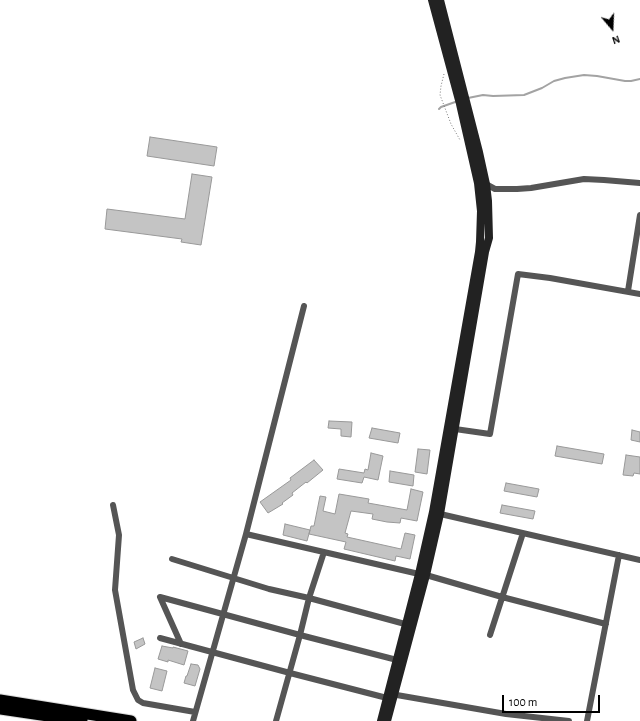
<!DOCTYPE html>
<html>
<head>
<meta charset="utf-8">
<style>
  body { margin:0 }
  #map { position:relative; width:640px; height:721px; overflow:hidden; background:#fff; font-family:"Alegreya Sans",sans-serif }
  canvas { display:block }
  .north { position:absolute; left:592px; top:8px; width:40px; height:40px; -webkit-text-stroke:3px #fff; paint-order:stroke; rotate:161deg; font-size:11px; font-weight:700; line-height:16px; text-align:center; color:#000 }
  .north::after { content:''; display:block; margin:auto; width:14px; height:18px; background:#000; clip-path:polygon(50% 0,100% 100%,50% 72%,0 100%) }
  .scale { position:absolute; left:502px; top:695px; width:98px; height:18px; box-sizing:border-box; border:2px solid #000; border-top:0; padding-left:5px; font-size:12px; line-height:14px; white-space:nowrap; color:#000; -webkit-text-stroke:3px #fff; paint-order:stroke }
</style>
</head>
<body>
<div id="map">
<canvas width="640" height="721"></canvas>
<div class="north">N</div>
<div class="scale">100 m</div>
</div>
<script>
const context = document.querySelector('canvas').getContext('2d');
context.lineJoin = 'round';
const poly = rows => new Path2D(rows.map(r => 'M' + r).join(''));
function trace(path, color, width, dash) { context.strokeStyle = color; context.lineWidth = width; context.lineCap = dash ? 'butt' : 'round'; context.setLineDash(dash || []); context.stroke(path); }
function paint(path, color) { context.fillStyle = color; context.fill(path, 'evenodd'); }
trace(poly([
  [468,98,483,95,493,96,524,95,542,88,554,81,565,78,584,75,597,76,625,81,631,81,640,79],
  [439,109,441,107,458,101]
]), '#a3a3a3', 2);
const building = poly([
  [150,137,217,147,214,166,147,156,150,137],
  [192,174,212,177,201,245,181,242,182,239,105,229,107,209,185,219,192,174],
  [329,421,352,422,351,437,341,436,341,429,328,428,329,421],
  [372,428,400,433,398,443,369,438,372,428],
  [632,430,640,432,640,442,631,440,632,430],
  [557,446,604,454,602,464,555,456,557,446],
  [418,449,430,450,427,474,415,472,418,449],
  [371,453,383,456,378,480,364,477,362,483,337,479,339,469,364,473,365,469,368,470,371,453],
  [626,455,640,457,640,474,634,473,633,476,623,475,626,455],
  [314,460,323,470,307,483,306,482,292,493,293,495,282,503,283,504,268,513,260,502,291,480,290,478,314,460],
  [390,471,414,475,413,486,389,482,390,471],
  [506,483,539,489,537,497,504,491,506,483],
  [411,489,423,492,417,521,401,518,400,523,387,522,372,519,373,514,351,511,345,533,348,534,347,537,401,549,405,533,415,535,410,559,396,556,395,561,344,549,346,542,309,534,311,526,314,526,320,496,326,497,323,511,335,514,339,494,369,499,368,503,407,510,411,489],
  [502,505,535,511,533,519,500,513,502,505],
  [285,524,310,530,307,541,283,535,285,524],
  [143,638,145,644,136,649,134,642,143,638],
  [162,646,173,648,173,647,188,651,184,665,168,660,168,662,158,659,162,646],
  [191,664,198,665,200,669,195,686,184,683,186,676,187,676,191,664],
  [155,668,167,671,162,691,150,688,155,668]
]);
paint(building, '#c4c4c4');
trace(building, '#999', 1);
const highway = poly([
  [0,700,131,721],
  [0,709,82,721]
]);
trace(highway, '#dbdbdb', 13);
trace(poly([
  [444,74,441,86,440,95,451,124,460,140]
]), '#777', 1, [1, 2]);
trace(poly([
  [484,183,495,189,517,189,531,188,584,179,604,180,640,183],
  [628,291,640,215],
  [455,429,490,434,518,274,550,278,640,294],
  [113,505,119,535,115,590,133,690,138,700,143,703,195,712],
  [436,513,640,560],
  [246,534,419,574],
  [172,559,269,589,309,598,405,624],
  [426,575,502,597,606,624],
  [160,597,300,635,397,660],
  [160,597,181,644],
  [490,635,523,533],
  [160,638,290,673,387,698],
  [391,694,506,714,569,721],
  [193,721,246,534,304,306],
  [276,721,300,635,309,598,324,552],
  [587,721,619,555]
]), '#555', 6);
trace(poly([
  [381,721,419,574,433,512,479,252,480,242,481,211,478,183,460,104,432,0],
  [387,721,426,575,440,514,485,252,489,238,488,201,486,184,479,152,440,0]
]), '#222', 8);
trace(highway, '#000', 11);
</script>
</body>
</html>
